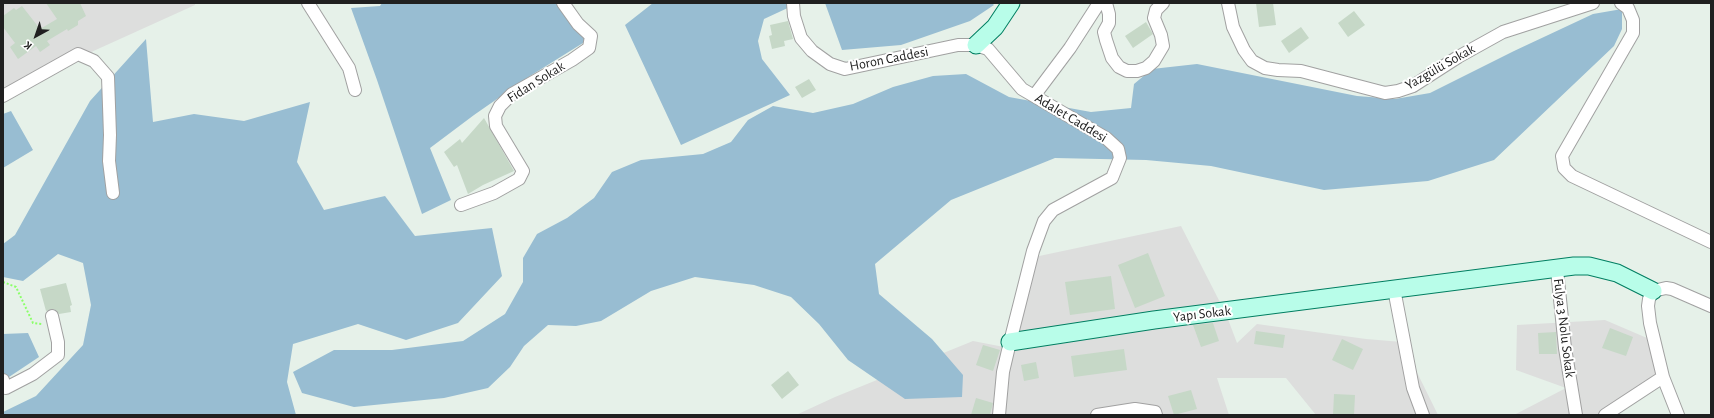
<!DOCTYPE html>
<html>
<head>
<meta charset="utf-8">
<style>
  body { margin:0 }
  #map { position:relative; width:1714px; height:418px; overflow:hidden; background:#e6f1e9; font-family:"Alegreya Sans",sans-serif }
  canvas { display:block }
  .frame { position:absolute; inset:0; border:4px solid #202020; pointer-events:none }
  .north { position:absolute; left:16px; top:16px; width:40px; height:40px; -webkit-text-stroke:3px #fff; paint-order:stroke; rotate:220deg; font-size:11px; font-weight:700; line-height:16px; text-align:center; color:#202020 }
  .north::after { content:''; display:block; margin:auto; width:14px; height:18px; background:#202020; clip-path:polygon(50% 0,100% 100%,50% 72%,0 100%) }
</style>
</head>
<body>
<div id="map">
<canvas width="1714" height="418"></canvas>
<div class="frame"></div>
<div class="north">K</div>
</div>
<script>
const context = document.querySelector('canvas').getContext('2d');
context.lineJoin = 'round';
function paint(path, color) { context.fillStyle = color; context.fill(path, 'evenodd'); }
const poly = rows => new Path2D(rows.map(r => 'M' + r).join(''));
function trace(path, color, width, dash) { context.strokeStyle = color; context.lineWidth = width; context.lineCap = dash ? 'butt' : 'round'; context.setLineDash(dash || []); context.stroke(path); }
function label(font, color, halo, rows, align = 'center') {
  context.font = font + ' "Alegreya Sans",sans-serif'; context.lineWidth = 4; context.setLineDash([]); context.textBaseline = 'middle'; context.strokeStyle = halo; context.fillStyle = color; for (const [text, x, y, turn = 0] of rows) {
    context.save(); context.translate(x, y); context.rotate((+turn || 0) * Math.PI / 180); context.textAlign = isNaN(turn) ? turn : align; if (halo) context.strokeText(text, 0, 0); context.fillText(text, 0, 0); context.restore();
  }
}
paint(poly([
  [3,3,195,3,195,5,3,92],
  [1181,226,1226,314,1237,343,1257,324,1366,339,1402,342,1438,415,1316,415,1286,378,1217,378,1229,415,796,415,835,397,973,341,1004,347,1025,259],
  [1605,320,1661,344,1669,374,1611,415,1514,415,1566,388,1516,370,1517,325]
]), '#dddedd');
paint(poly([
  [382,3,559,3,588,33,583,43,530,76,474,115,430,148,451,200,422,214,377,80,351,8,380,6],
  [653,3,792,3,792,6,764,19,758,41,762,59,790,95,681,145,625,25],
  [825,3,992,3,994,5,970,21,901,45,842,50],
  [1622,9,1622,29,1614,46,1494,160,1428,181,1324,190,1211,166,1146,160,1055,158,951,200,875,264,879,294,932,339,963,375,962,397,905,399,848,360,819,324,791,297,754,285,695,277,651,291,601,321,576,326,548,325,524,346,510,367,488,388,444,398,354,407,302,393,293,372,334,350,392,350,463,341,505,314,523,282,523,258,537,234,567,218,594,198,612,172,641,160,703,154,731,142,748,120,773,106,813,113,853,104,893,87,933,76,966,74,1009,97,1091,112,1131,108,1134,84,1152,69,1197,64,1357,96,1395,99,1430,93,1514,51,1593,14],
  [146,39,153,122,194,114,244,121,310,102,297,162,324,210,385,196,415,236,492,228,502,276,458,323,406,340,358,324,293,344,287,382,296,415,3,415,3,412,36,396,83,345,91,305,83,263,58,254,23,281,3,277,3,244,15,235,90,101],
  [11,111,33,150,3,168,3,114],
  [28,333,39,357,3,381,3,334]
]), '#98bdd2');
paint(poly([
  [46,3,80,3,86,16,78,21,78,25,68,31,67,29,47,41,50,45,40,52,36,46,18,59,10,47,15,43,3,27,3,16,14,8,16,10,22,6,40,29,57,19],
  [1256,3,1273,3,1276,25,1259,27],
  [1354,11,1365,25,1348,37,1338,23],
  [788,21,793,39,784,41,785,46,772,49,769,36,772,35,770,25],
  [1146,22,1153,34,1133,48,1125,36],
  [1301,27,1309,38,1289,53,1281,41],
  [809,79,816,90,802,98,795,87],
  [484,118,514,171,483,185,468,194,457,165,454,167,444,152,460,139,462,143],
  [1148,253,1165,296,1135,308,1118,265],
  [1111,276,1115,309,1070,315,1065,282],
  [66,283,72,305,70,306,71,312,59,314,54,309,46,311,40,289],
  [1213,323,1219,341,1201,347,1193,325],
  [1610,328,1633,337,1626,356,1602,348],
  [1256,331,1285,335,1283,348,1254,344],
  [1556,332,1557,354,1539,354,1538,333],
  [1342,339,1363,349,1353,370,1332,360],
  [983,345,1000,350,993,371,976,365],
  [1124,349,1127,370,1074,377,1071,356],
  [1036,362,1039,378,1024,381,1021,365],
  [788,371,799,385,782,399,771,385],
  [1191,390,1197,409,1174,415,1168,396],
  [1334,394,1355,395,1354,415,1333,415],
  [976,398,993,403,990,415,971,415]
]), '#c6d8c7');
const street = poly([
  [308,3,349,68,355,90],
  [793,3,794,16,801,38,812,51,830,64,845,69,958,45,976,45,988,49,1022,89,1106,138,1118,149,1120,158,1112,178,1053,210,1044,221,1033,251,1010,342,1003,372,999,415],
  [1106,3,1109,14,1109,23,1104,32,1106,40,1112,58,1119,67,1127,71,1137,71,1146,68,1154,61,1163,46,1161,35,1154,18,1156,10,1163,3],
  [1228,3,1233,27,1244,50,1252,61,1265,68,1278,70,1301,71,1385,93,1398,91,1413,86,1458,57,1503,32,1593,3],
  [1621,3,1628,8,1633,20,1633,33,1562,156,1564,168,1572,176,1711,242],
  [3,96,78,54,94,61,108,77,110,135,109,161,113,193],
  [1034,96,1070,48,1099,3],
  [461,205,494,193,519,179,523,171,496,126,495,116,500,106,512,94,572,60,589,48,591,36,578,24,563,3],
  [1557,270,1565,348,1576,415],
  [1394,289,1413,388,1423,415],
  [1663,377,1678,415],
  [3,380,6,388,33,374,58,355,58,342,52,316],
  [1097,415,1135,409,1155,412,1156,415],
  [1605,415,1663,377,1650,323,1648,306,1649,299,1653,291,1666,288,1672,289,1711,306]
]);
const secondary = poly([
  [976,45,995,27,1011,3],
  [1010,342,1154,320,1574,266,1589,266,1617,273,1653,291]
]);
trace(street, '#a1a1a1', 14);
trace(secondary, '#007e61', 19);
trace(poly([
  [3,282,16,287,33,323,42,324]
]), '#8bff69', 2, [2, 2]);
trace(street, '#fff', 12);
trace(secondary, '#b8fde9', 17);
label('14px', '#202020', '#fff', [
  ["Horon Caddesi",889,59,-11],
  ["Yazgülü Sokak",1440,67,-30],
  ["Fidan Sokak",536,82,-32],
  ["Adalet Caddesi",1071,118,31],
  ["Yapı Sokak",1202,314,-7],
  ["Fulya 3 Nolu Sokak",1564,328,83]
]);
</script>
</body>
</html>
